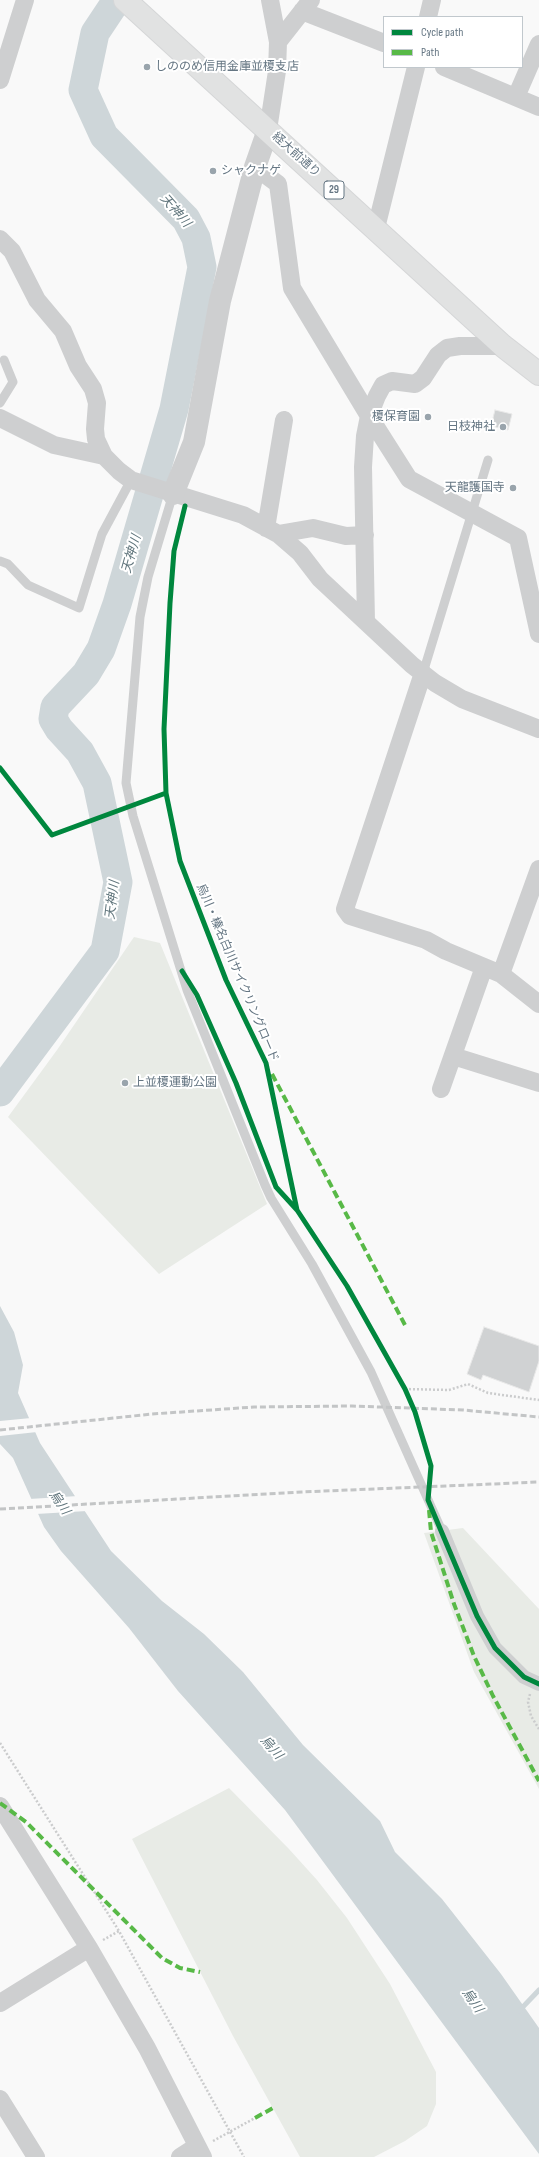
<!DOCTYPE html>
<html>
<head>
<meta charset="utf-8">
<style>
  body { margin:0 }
  #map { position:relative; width:539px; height:2157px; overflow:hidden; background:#f9f9f9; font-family:"Sofia Sans Condensed",sans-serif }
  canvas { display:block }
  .legend { position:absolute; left:383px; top:16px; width:140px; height:52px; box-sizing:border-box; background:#fff; border:1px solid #c1c8cd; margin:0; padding:5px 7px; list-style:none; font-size:12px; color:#657683 }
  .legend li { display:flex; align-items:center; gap:8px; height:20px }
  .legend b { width:20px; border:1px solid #c1c8cd }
</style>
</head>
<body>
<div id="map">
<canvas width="539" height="2157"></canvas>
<ul class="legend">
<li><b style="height:5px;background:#00873e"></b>Cycle path</li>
<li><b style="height:5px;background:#58b947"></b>Path</li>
</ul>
</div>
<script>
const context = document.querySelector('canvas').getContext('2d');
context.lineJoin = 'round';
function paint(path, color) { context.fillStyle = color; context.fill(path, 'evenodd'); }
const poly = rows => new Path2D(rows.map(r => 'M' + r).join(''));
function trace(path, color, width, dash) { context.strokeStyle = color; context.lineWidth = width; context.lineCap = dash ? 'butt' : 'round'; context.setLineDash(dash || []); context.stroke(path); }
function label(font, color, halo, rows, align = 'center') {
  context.font = font + ' "Sofia Sans Condensed","Noto Sans JP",sans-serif'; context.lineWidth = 4; context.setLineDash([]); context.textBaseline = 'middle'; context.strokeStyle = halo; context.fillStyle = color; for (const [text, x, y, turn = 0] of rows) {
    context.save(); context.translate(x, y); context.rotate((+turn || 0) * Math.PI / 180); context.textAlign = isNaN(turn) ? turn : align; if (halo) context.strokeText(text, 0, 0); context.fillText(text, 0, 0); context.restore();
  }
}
paint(poly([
  [134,937,160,943,267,1204,159,1274,8,1117,57,1050],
  [463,1528,539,1609,539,1789,474,1672,424,1533],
  [229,1788,289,1849,317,1880,347,1918,390,1984,436,2072,436,2104,427,2126,405,2141,374,2157,300,2157,233,2036,132,1839]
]), '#e8ebe6');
paint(poly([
  [0,1306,14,1332,23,1365,18,1393,40,1443,111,1551,162,1601,204,1634,243,1672,303,1745,380,1821,395,1852,442,1899,501,1974,539,2028,539,2154,285,1810,178,1691,129,1628,61,1551,44,1527,13,1458,0,1444]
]), '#ced6d9');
paint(poly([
  [31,1418,37,1432,0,1436,0,1421],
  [78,1496,87,1511,36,1514,29,1499]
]), '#f9f9f9');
trace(poly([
  [519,2011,539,1990]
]), '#ced6d9', 5);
trace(poly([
  [0,1092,105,951,118,882,97,783,80,752,59,729,53,719,55,707,86,674,101,649,117,604,174,409,202,267,196,238,186,219,104,136,83,90,95,33,117,0]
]), '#ced6d9', 29);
const building = poly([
  [495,410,512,414,508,430,491,426,495,410],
  [484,1327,539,1346,539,1361,529,1392,483,1375,481,1380,467,1374,484,1327]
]);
paint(building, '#d0d2d3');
trace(building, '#e8e8e8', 1);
const primary = poly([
  [125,0,503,346,539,374]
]);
trace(primary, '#d5d6d7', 24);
trace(poly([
  [174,551,183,512],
  [405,1389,449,1390,468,1384,488,1393,539,1400],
  [530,1694,528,1702,531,1716,539,1729],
  [0,1743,119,1931,244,2157],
  [103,1940,119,1931],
  [213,2141,255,2118]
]), '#cbcccd', 2.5, [2, 2]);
trace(poly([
  [0,403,13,382,4,360],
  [173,494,148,577,140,617,126,783,133,816,187,990,265,1185,271,1198,312,1264,371,1372,442,1531],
  [0,561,8,564,28,585,79,608,102,534,131,480],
  [423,673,488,460]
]), '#cecfd0', 9);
trace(poly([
  [442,1531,477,1616,495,1648,524,1677,539,1684]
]), '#cecfd0', 14);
trace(poly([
  [302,11,384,43],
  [428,17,432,0],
  [278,42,311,0],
  [444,67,539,107],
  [0,80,25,0],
  [516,97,539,44],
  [268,130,277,71,278,42,270,0],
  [255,167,278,184,292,288,369,416,409,479,518,538,539,634],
  [376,228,416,67],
  [0,239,12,251,37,300,63,331,78,366,93,389,97,403,95,429,96,439,104,456,119,471,131,480,243,515,278,534,300,553,320,579,412,665,435,683,462,699,539,729],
  [0,418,54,445,104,456],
  [266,528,284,420],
  [278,534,313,528,346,536,365,535],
  [366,622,363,467,365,436,369,416,377,396,383,385,392,381,415,384,423,378,438,355,447,348,460,346,503,346],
  [423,673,345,909,350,916,426,940,446,951,501,974,539,1004],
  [501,974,539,869],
  [453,1056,539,1083],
  [441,1089,484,967],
  [0,1806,89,1948,147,2048,203,2157],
  [0,2003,89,1948],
  [0,2099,36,2157],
  [180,2157,197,2146]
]), '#cecfd0', 18);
trace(poly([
  [173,494,194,442,220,301,255,167,268,130]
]), '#cecfd0', 22);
trace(primary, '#e1e2e2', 22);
trace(poly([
  [0,1430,152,1414,254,1407,352,1406,463,1410,539,1417],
  [0,1509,302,1492,539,1482]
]), '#c3c5c6', 3, [6, 3]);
trace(poly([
  [272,1074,405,1325],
  [429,1510,431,1532,454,1604,474,1656,493,1696,539,1781],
  [0,1803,26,1822,162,1958,180,1968,200,1972],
  [255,2118,273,2108]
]), '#58b947', 4, [8, 4]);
trace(poly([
  [0,768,52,835,166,793,180,861,226,980,266,1063,297,1210,347,1286,405,1389,415,1412,431,1466,428,1500,477,1616,495,1648,524,1677,539,1684],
  [166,793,164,729,170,603,174,551,185,506],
  [182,971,197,995,236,1083,276,1187,297,1210]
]), '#00873e', 5);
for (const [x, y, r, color] of [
  [147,67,4,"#99a4ac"],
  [213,171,4,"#99a4ac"],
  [428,417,4,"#99a4ac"],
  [503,427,4,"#99a4ac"],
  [513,488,4,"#99a4ac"],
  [125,1083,4,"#99a4ac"]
]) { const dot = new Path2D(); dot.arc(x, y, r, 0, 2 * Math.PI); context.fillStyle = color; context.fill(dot); trace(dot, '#fff', 1.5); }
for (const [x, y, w] of [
  [334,190,20]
]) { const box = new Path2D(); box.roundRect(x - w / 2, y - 9, w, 18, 3); context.fillStyle = '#fff'; context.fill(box); trace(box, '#657683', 1); }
label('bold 11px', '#657683', null, [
  ["29",334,190]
]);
label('12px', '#657683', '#fff', [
  ["しののめ信用金庫並榎支店",155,67],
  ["シャクナゲ",221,171],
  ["榎保育園",420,417,"right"],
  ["日枝神社",495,427,"right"],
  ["天龍護国寺",505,488,"right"],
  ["上並榎運動公園",133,1083]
], 'left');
label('12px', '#657683', '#fff', [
  ["経大前通り",296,155,42],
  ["烏川・榛名白川サイクリングロード",237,973,67]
]);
label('italic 13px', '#60757c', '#fff', [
  ["天神川",175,211,49],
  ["天神川",132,554,-74],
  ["天神川",113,900,-83],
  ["烏川",59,1503,55],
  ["烏川",271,1748,48],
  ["烏川",472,2001,55]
]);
</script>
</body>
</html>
